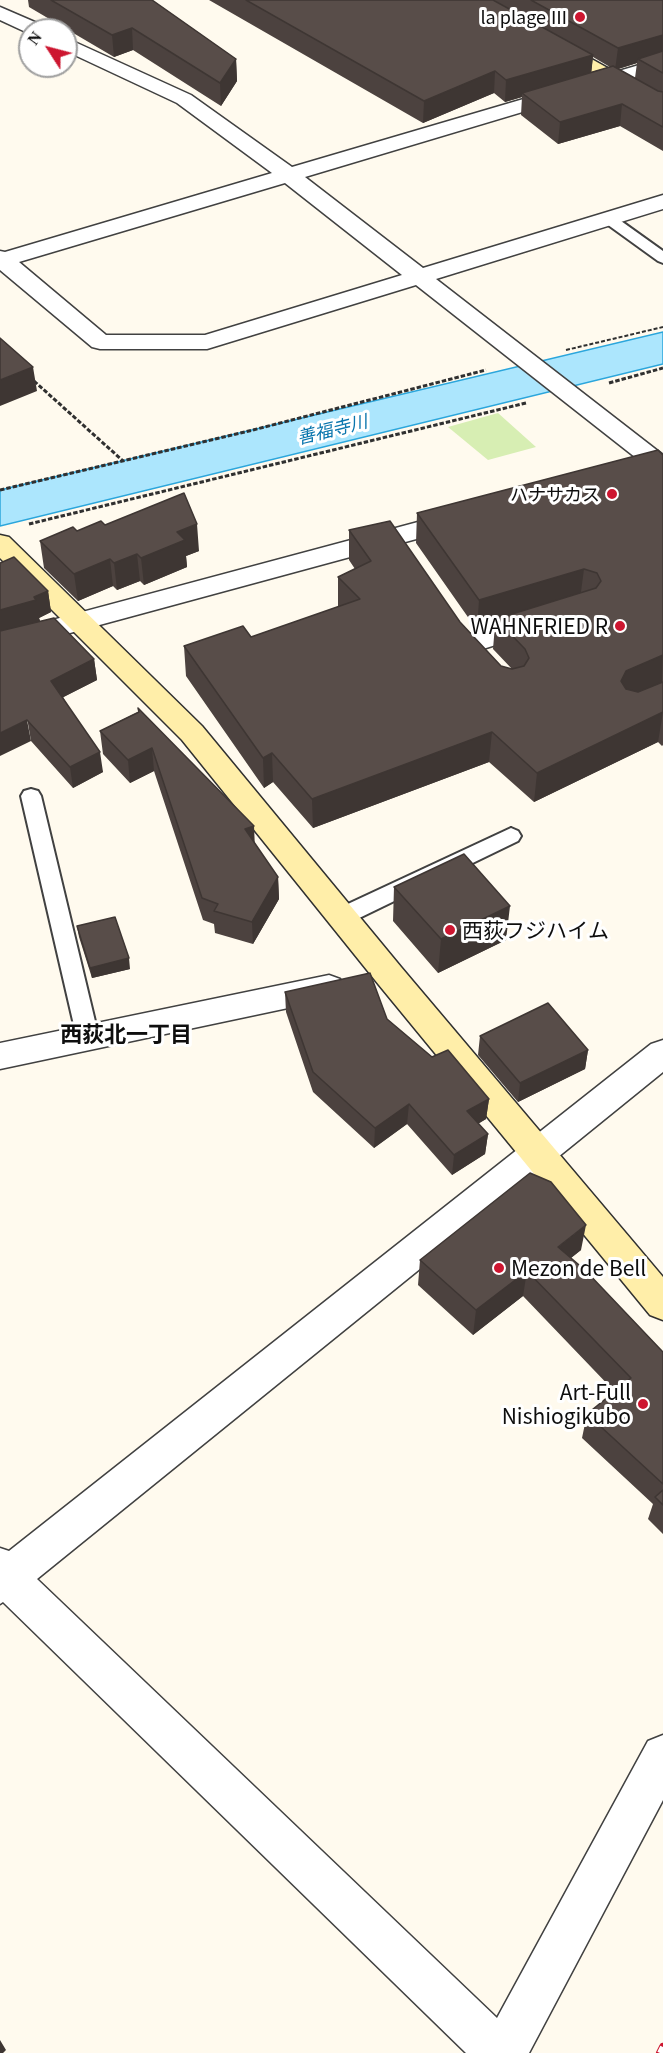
<!DOCTYPE html>
<html>
<head>
<meta charset="utf-8">
<style>
  body { margin:0 }
  #map { position:relative; width:663px; height:2053px; overflow:hidden; background:#fffaee; font-family:Georgia,serif }
  canvas { display:block }
  .north { position:absolute; left:18px; top:18px; width:60px; height:60px; box-sizing:border-box; background:#fff; border:2px solid #9f9f9f; border-radius:50%; rotate:306deg; font-size:16px; font-weight:700; line-height:24px; text-align:center; color:#0e0e0e }
  .north::after { content:''; display:block; margin:auto; width:21px; height:27px; background:#cd1630; clip-path:polygon(50% 0,100% 100%,50% 72%,0 100%) }
</style>
</head>
<body>
<div id="map">
<canvas width="663" height="2053"></canvas>
<div class="north">N</div>
</div>
<script>
const context = document.querySelector('canvas').getContext('2d');
context.lineJoin = 'round';
function paint(path, color) { context.fillStyle = color; context.fill(path, 'evenodd'); }
const poly = rows => new Path2D(rows.map(r => 'M' + r).join(''));
function trace(path, color, width, dash) { context.strokeStyle = color; context.lineWidth = width; context.lineCap = dash ? 'butt' : 'round'; context.setLineDash(dash || []); context.stroke(path); }
function label(font, color, halo, rows, align = 'center') {
  context.font = font + ' Georgia,"Noto Sans JP",serif'; context.lineWidth = 6; context.setLineDash([]); context.textBaseline = 'middle'; context.strokeStyle = halo; context.fillStyle = color; for (const [text, x, y, turn = 0] of rows) {
    context.save(); context.translate(x, y); context.rotate((+turn || 0) * Math.PI / 180); context.textAlign = isNaN(turn) ? turn : align; if (halo) context.strokeText(text, 0, 0); context.fillText(text, 0, 0); context.restore();
  }
}
paint(poly([
  [498,413,536,447,488,460,448,427]
]), '#d7eeb3');
const water = poly([
  [663,332,663,364,0,526,0,490,663,332]
]);
paint(water, '#ace6fd');
trace(water, '#2ba6dc', 1.5);
const lane = poly([
  [609,214,614,216,663,251,663,263,658,261,604,222,601,219,604,216,609,214],
  [31,789,38,791,41,796,99,1038,96,1044,88,1047,80,1044,77,1038,21,796,24,791,31,789],
  [511,828,518,831,521,836,518,841,351,922,343,924,335,922,332,916,335,910,511,828]
]);
const street = poly([
  [0,7,44,26,47,30,30,30,30,34,0,20,0,7],
  [66,38,191,95,292,167,663,58,663,70,305,177,423,268,663,195,663,209,436,279,663,455,663,475,654,472,416,285,207,349,100,349,92,347,0,270,0,251,5,252,272,173,177,103,66,51,66,38],
  [285,183,402,275,205,335,106,335,19,262,285,183],
  [459,511,468,513,472,519,468,525,0,652,0,634,459,511],
  [537,614,547,617,551,623,547,629,470,653,460,651,456,644,460,637,537,614],
  [329,975,340,979,345,988,340,997,0,1069,0,1043,329,975],
  [663,1040,663,1072,37,1579,497,2018,648,1741,663,1735,663,1800,529,2053,466,2053,3,1602,0,1604,0,1548,9,1551,651,1044,663,1040]
]);
const secondary = poly([
  [462,0,486,0,663,99,663,113,656,111,465,4,462,0],
  [0,535,9,537,202,726,401,967,663,1277,663,1320,650,1315,379,985,182,740,0,558,0,535]
]);
trace(lane, '#414141', 4);
trace(street, '#414141', 3);
trace(secondary, '#303030', 3);
trace(poly([
  [566,350,663,327]
]), '#303030', 2, [4, 2]);
trace(poly([
  [34,381,122,460],
  [609,383,663,368],
  [0,490,253,430,486,370],
  [29,524,526,403]
]), '#303030', 3, [4.5, 2]);
paint(lane, '#fff');
paint(street, '#fff');
paint(secondary, '#ffeea9');
const rail = poly([
  [660,2053,663,2047]
]);
trace(rail, '#cd1630', 8);
trace(rail, '#fff', 6, [17]);
paint(poly([
  [28,0,152,0,236,59,237,81,221,106,133,50,114,57,29,7],
  [209,0,663,0,663,151,620,126,558,144,521,115,522,97,505,102,494,93,423,123],
  [593,57,610,67,591,72],
  [637,63,635,78,618,69,634,64],
  [663,455,663,745,662,746,658,742,534,802,489,762,313,828,273,782,264,788,186,676,184,646,251,637,338,607,338,577,355,569,349,560,349,530,460,622,501,666,512,669,493,649,495,625,477,630,416,543,417,513],
  [105,525,199,551,186,556,187,567,144,585,140,581,117,590,113,586,78,601,44,568,40,541,77,531],
  [0,563,48,591,51,612,39,618,40,621,94,659,97,680,63,697,103,772,73,788,31,741],
  [138,708,254,842,278,877,279,899,253,944,215,933,214,924,203,920,154,771,130,783,103,754,100,731,138,712],
  [394,887,506,940,438,973,393,921],
  [77,926,130,969,92,978,79,937],
  [285,992,387,1019,432,1057,489,1099,486,1119,478,1124,488,1134,485,1154,452,1175,407,1124,374,1148,313,1092,286,1012],
  [480,1036,588,1050,585,1069,518,1102,478,1055],
  [581,1250,571,1258,663,1352,663,1534,648,1519,653,1504,582,1438,587,1414,615,1392,523,1296,473,1335,418,1285,420,1260]
]), '#4c423f');
paint(poly([
  [132,28,133,50,114,57,112,35],
  [663,35,663,51,638,59,637,63,615,70,618,48],
  [593,55,591,77,522,93,522,97,505,102,506,80],
  [236,59,237,81,221,106,220,83],
  [495,71,494,93,423,123,424,101],
  [622,104,620,126,558,144,560,122],
  [33,367,37,391,0,406,0,380],
  [197,524,199,551,186,556,187,567,144,585,141,558,177,532],
  [137,554,140,581,117,590,114,563],
  [110,559,113,586,78,601,74,574],
  [584,569,580,599,496,619,495,625,477,630,479,600],
  [48,591,51,612,39,618,40,621,0,632,0,610],
  [663,655,662,683,616,711,621,681,626,671],
  [94,659,97,680,54,702,51,681],
  [663,712,658,742,534,802,537,773],
  [27,720,31,741,0,756,0,733],
  [492,732,489,762,313,828,312,799],
  [152,748,154,771,130,783,128,760],
  [100,752,103,772,73,788,70,767],
  [272,753,273,782,264,788,263,758],
  [254,826,255,849,245,829],
  [278,877,279,899,253,944,252,922],
  [510,906,506,940,438,973,441,939],
  [129,958,130,969,92,978,90,968],
  [588,1050,585,1069,518,1102,520,1083],
  [489,1099,486,1119,465,1131,467,1111],
  [409,1104,407,1124,374,1148,375,1128],
  [488,1134,485,1154,452,1175,454,1155],
  [586,1225,581,1250,553,1272,558,1247],
  [527,1271,523,1296,473,1335,476,1310],
  [0,2040,6,2050,3,2053,0,2053]
]), '#3e3633');
const building = poly([
  [51,0,152,0,236,59,220,83,132,28,112,35,51,0],
  [246,0,493,0,593,55,506,80,495,71,424,101,246,0],
  [531,0,663,0,663,35,618,48,531,0],
  [663,51,663,73,638,59,663,51],
  [613,66,658,91,663,92,663,127,622,104,560,122,522,93,613,66],
  [0,338,33,367,0,380,0,338],
  [658,450,663,455,663,655,626,671,621,681,626,689,638,692,663,682,663,712,537,773,492,732,312,799,272,753,263,758,184,646,243,626,251,637,360,599,338,577,371,561,349,530,390,521,460,622,501,666,512,669,524,666,529,658,525,649,496,619,596,588,601,581,597,573,584,569,479,600,417,513,658,450],
  [184,493,197,524,177,532,185,540,141,558,137,554,114,563,110,559,74,574,40,541,73,527,77,531,101,521,105,525,184,493],
  [14,557,48,591,34,597,36,600,0,610,0,563,14,557],
  [54,618,94,659,51,681,100,752,70,767,27,720,0,733,0,631,54,618],
  [138,708,254,826,245,829,278,877,252,922,214,911,218,904,202,898,152,748,128,760,100,731,139,712,138,708],
  [464,854,510,906,441,939,394,887,464,854],
  [115,917,129,958,90,968,77,926,115,917],
  [370,973,387,1019,432,1057,448,1050,489,1099,467,1111,488,1134,454,1155,409,1104,375,1128,313,1072,285,992,370,973],
  [548,1003,588,1050,520,1083,480,1036,548,1003],
  [530,1173,551,1182,586,1225,558,1247,585,1270,663,1352,663,1484,587,1414,631,1378,527,1271,476,1310,420,1260,530,1173],
  [663,1490,663,1505,655,1497,663,1490]
]);
paint(building, '#584d49');
trace(building, '#3e3633', 1.5);
for (const [x, y, r, color] of [
  [580,17,6,"#cd1630"],
  [612,494,6,"#cd1630"],
  [620,626,6,"#cd1630"],
  [450,930,6,"#cd1630"],
  [499,1268,6,"#cd1630"],
  [643,1404,6,"#cd1630"]
]) { const dot = new Path2D(); dot.arc(x, y, r, 0, 2 * Math.PI); context.fillStyle = color; context.fill(dot); trace(dot, '#fff', 2); }
label('18px', '#0e0e0e', '#fff', [
  ["la plage Ⅲ",568,17],
  ["ハナサカス",600,494]
], 'right');
label('italic 18px', '#0975ad', '#fff', [
  ["善福寺川",332,429,-14]
]);
label('21px', '#0e0e0e', '#fff', [
  ["WAHNFRIED R",608,626],
  ["西荻フジハイム",462,930,"left"],
  ["Mezon de Bell",511,1268,"left"],
  ["Art-Full",631,1392],
  ["Nishiogikubo",631,1416]
], 'right');
label('bold 22px', '#0e0e0e', '#fff', [
  ["西荻北一丁目",126,1034]
]);
</script>
</body>
</html>
